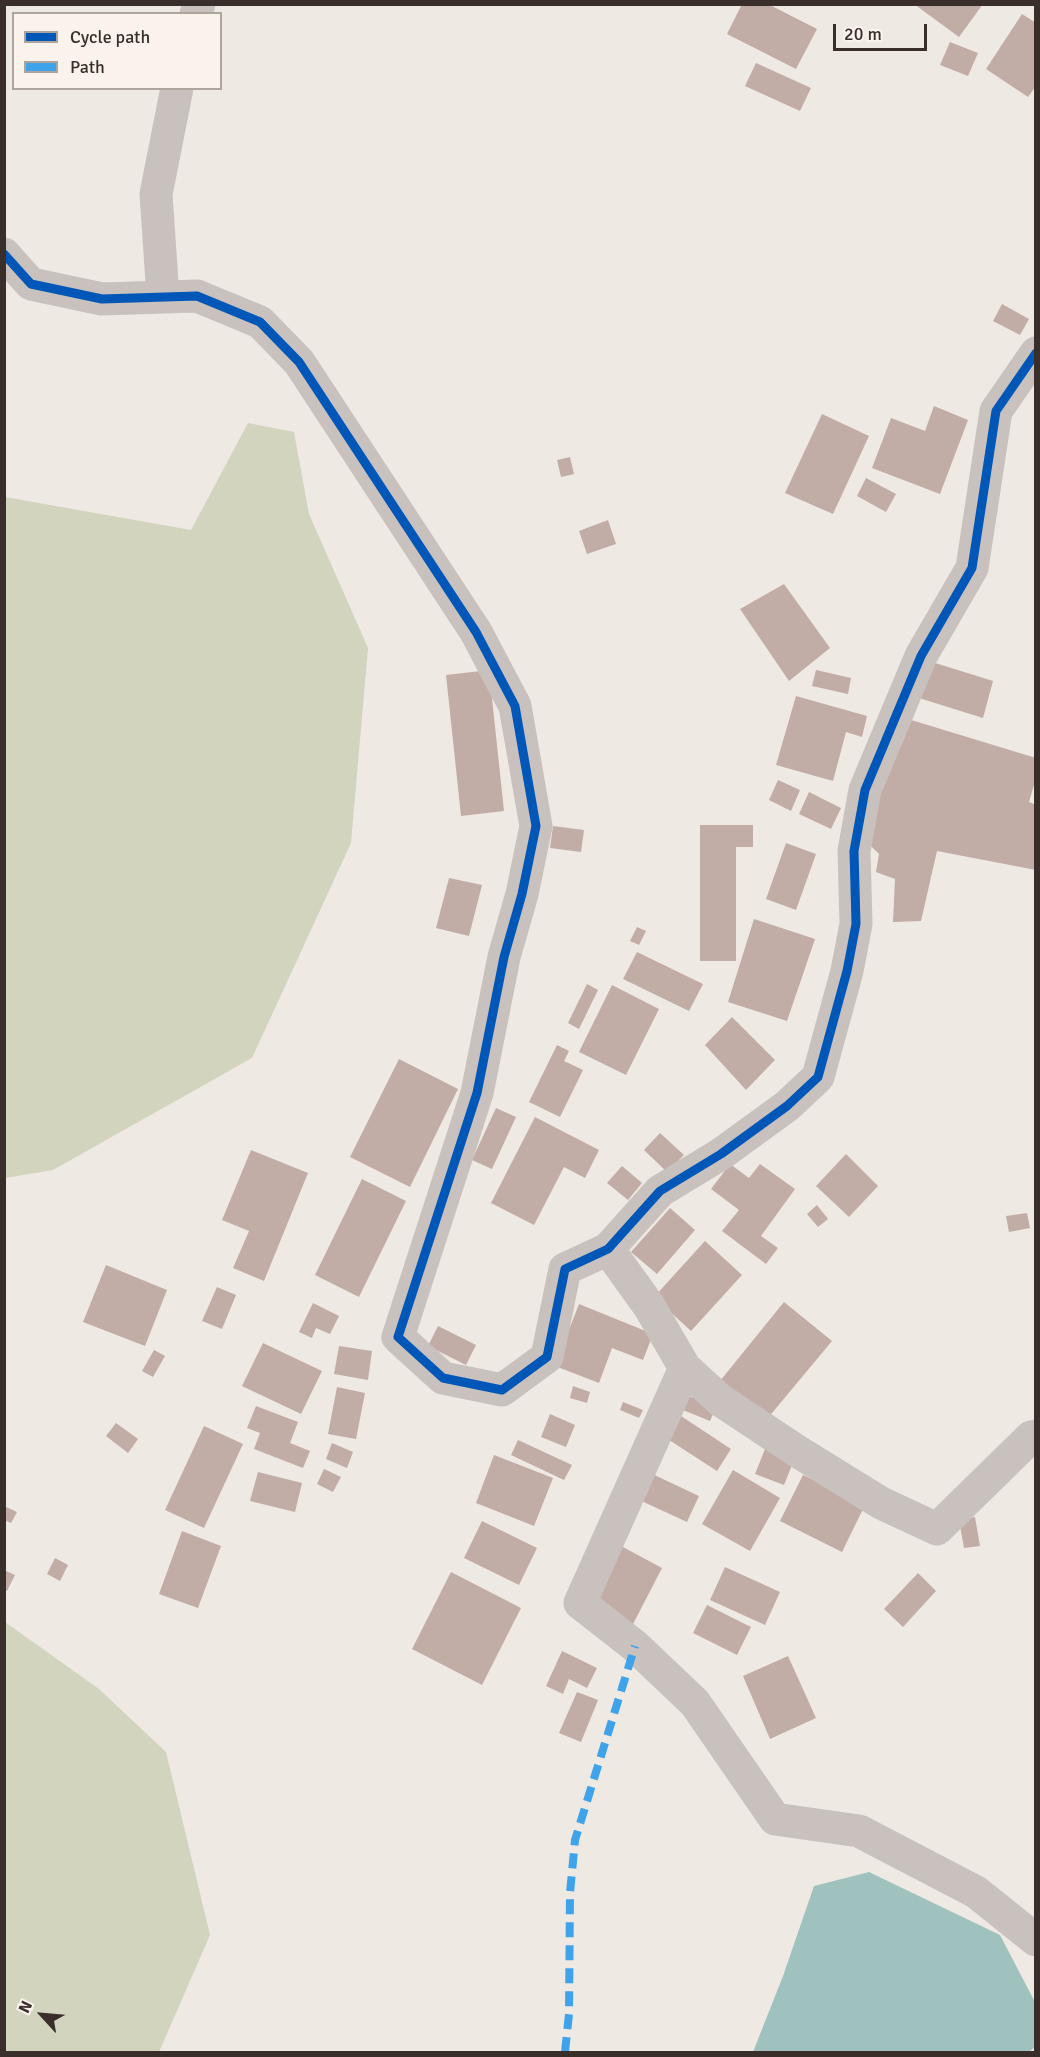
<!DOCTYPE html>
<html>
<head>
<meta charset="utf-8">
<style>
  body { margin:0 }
  #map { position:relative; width:1040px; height:2057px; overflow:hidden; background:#efe9e4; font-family:Signika,sans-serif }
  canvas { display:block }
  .frame { position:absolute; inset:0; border:6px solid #3a2e2a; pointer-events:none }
  .legend { position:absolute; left:12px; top:12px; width:210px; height:78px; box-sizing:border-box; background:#faf3ec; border:2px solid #ada49e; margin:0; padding:8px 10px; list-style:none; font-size:18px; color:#3a2e2a }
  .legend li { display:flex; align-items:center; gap:12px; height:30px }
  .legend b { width:30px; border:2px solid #ada49e }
  .north { position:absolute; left:12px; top:1985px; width:60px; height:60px; -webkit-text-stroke:4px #faf3ec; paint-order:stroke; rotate:296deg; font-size:16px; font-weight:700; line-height:24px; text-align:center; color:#3a2e2a }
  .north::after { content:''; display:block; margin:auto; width:21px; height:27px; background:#3a2e2a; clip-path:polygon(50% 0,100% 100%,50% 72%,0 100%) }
  .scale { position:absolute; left:833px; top:24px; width:94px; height:27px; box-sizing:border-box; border:3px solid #3a2e2a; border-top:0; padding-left:8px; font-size:18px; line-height:21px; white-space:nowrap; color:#3a2e2a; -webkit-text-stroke:4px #faf3ec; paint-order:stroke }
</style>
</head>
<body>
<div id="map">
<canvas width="1040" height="2057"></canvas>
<div class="frame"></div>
<ul class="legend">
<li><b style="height:8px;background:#0057b8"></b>Cycle path</li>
<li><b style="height:8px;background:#3fa3eb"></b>Path</li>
</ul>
<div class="north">N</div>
<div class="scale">20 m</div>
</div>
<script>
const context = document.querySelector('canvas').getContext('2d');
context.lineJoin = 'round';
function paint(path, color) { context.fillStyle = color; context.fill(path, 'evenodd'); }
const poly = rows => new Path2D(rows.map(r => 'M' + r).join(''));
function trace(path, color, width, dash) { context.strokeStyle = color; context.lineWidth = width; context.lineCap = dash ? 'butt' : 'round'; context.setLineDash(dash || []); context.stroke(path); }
paint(poly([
  [248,423,294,432,309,514,368,648,351,843,252,1058,53,1170,5,1178,5,497,191,530],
  [5,1622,99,1689,166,1752,210,1935,159,2052,5,2052]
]), '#d2d4be');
paint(poly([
  [869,1872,1000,1935,1035,2002,1035,2047,1029,2052,753,2052,783,1976,814,1886]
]), '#a0c2bf');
paint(poly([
  [742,4,768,4,817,29,796,69,727,34],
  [914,4,983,4,959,37],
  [1022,14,1036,23,1036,86,1028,97,986,69],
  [950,42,978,53,968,76,940,65],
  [756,63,811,88,800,111,745,86],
  [1002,304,1029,319,1020,335,993,321],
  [934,406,968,420,940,494,872,468,891,418,925,431],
  [822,414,869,436,833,514,785,493],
  [570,457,574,474,561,477,557,460],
  [866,478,896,494,886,512,857,496],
  [608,520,616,544,587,554,579,531],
  [784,584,830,648,789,681,740,609],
  [932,662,993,681,983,718,919,698],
  [489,670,504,811,461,816,446,675],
  [816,670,851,678,848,694,812,686],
  [796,696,867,716,862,737,846,732,833,781,776,765],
  [908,719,1036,758,1036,778,1029,802,1036,805,1036,870,937,851,921,921,893,922,895,879,876,872,879,854,868,843,866,830],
  [778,780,800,790,791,811,769,800],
  [809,792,841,808,831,829,799,814],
  [700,825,753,825,753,847,736,847,736,961,700,961],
  [553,826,584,830,581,852,550,848],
  [786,843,816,854,796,910,766,899],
  [449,878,482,885,469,936,436,928],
  [754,919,815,939,787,1021,728,1002],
  [637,927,646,931,639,945,630,941],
  [637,952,703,984,689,1011,623,979],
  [587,984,598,990,579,1029,568,1023],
  [612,985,659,1009,626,1075,579,1052],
  [732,1017,775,1060,746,1090,705,1045],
  [557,1045,569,1051,564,1061,583,1070,560,1117,529,1102],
  [399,1059,458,1089,410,1187,350,1157],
  [496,1108,516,1117,492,1169,472,1160],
  [535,1117,599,1150,585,1178,564,1167,534,1225,491,1203],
  [660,1133,684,1155,667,1172,644,1150],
  [251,1150,308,1173,264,1281,233,1268,249,1231,222,1220],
  [846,1154,878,1186,849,1217,816,1186],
  [730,1164,749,1178,760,1164,795,1189,761,1236,778,1248,766,1264,722,1231,739,1210,711,1189],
  [622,1166,642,1183,628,1200,607,1183],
  [362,1179,406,1201,359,1297,315,1275],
  [817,1205,828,1219,818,1227,807,1214],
  [670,1208,695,1230,657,1274,631,1252],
  [1027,1213,1030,1228,1009,1232,1006,1216],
  [705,1241,742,1275,691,1331,654,1297],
  [106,1265,167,1290,145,1346,83,1322],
  [217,1287,236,1295,222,1329,202,1321],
  [784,1302,832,1341,767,1419,720,1381],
  [313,1303,339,1316,330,1334,316,1328,312,1338,299,1332],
  [579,1304,653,1334,643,1360,612,1348,599,1383,555,1366],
  [438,1326,476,1345,466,1365,428,1346],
  [263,1343,322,1371,301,1414,242,1386],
  [339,1346,372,1351,368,1380,334,1374],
  [154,1350,165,1356,153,1377,142,1371],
  [573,1386,590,1392,587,1403,570,1398],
  [337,1387,365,1393,356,1439,328,1434],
  [689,1396,716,1407,710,1421,683,1410],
  [623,1402,643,1410,639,1418,620,1410],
  [256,1406,298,1422,290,1443,310,1451,303,1468,254,1449,260,1433,247,1428],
  [550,1414,575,1425,566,1447,541,1437],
  [681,1416,731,1449,717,1471,666,1438],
  [116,1423,138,1439,128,1453,106,1436],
  [204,1426,243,1444,204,1528,165,1510],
  [518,1440,572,1465,564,1480,511,1455],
  [332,1443,353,1452,347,1468,326,1459],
  [765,1449,794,1460,784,1485,755,1474],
  [494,1455,553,1478,534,1526,476,1503],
  [324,1469,341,1477,333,1492,317,1484],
  [733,1470,780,1498,750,1551,702,1524],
  [258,1472,302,1483,295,1512,250,1501],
  [648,1472,699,1496,687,1522,635,1498],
  [803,1475,865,1505,842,1552,780,1521],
  [4,1506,17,1512,11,1523,4,1520],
  [975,1517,980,1546,964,1548,959,1520],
  [482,1521,537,1548,519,1585,464,1558],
  [182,1531,221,1546,198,1608,159,1594],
  [621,1546,662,1568,632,1626,591,1605],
  [55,1558,68,1565,60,1581,47,1574],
  [725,1567,780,1592,765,1625,710,1600],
  [4,1570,15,1575,7,1591,4,1589],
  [451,1572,521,1608,482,1685,412,1649],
  [918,1573,936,1591,903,1627,884,1609],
  [707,1605,751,1627,737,1655,693,1633],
  [562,1651,597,1668,587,1688,569,1679,563,1694,546,1686],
  [788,1656,816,1718,770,1739,743,1676],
  [577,1692,598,1700,581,1742,559,1733]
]), '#c2aca6');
trace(poly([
  [196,14,199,4],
  [4,254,31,284,102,299,197,296,260,322,299,362,476,632,515,706,536,826,522,894,504,957,477,1093,398,1337,443,1378,502,1390,547,1357,565,1269,608,1249,660,1191,721,1154,787,1106,818,1077,847,971,856,924,854,851,865,790,921,656,972,568,996,411,1036,353],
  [163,297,156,194,177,88],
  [608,1249,649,1306,685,1368,720,1400,797,1451,881,1503,937,1529,1031,1437,1036,1436],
  [685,1368,580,1603,635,1646,695,1703,775,1819,859,1831,976,1892,1036,1940]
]), '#c8c1bd', 33);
trace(poly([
  [565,2052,569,2014,570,1893,575,1840,635,1646]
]), '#3fa3eb', 8, [15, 8]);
trace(poly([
  [4,254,31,284,102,299,197,296,260,322,299,362,476,632,515,706,536,826,522,894,504,957,477,1093,398,1337,443,1378,502,1390,547,1357,565,1269,608,1249,660,1191,721,1154,787,1106,818,1077,847,971,856,924,854,851,865,790,921,656,972,568,996,411,1036,353]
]), '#0057b8', 9);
</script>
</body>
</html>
